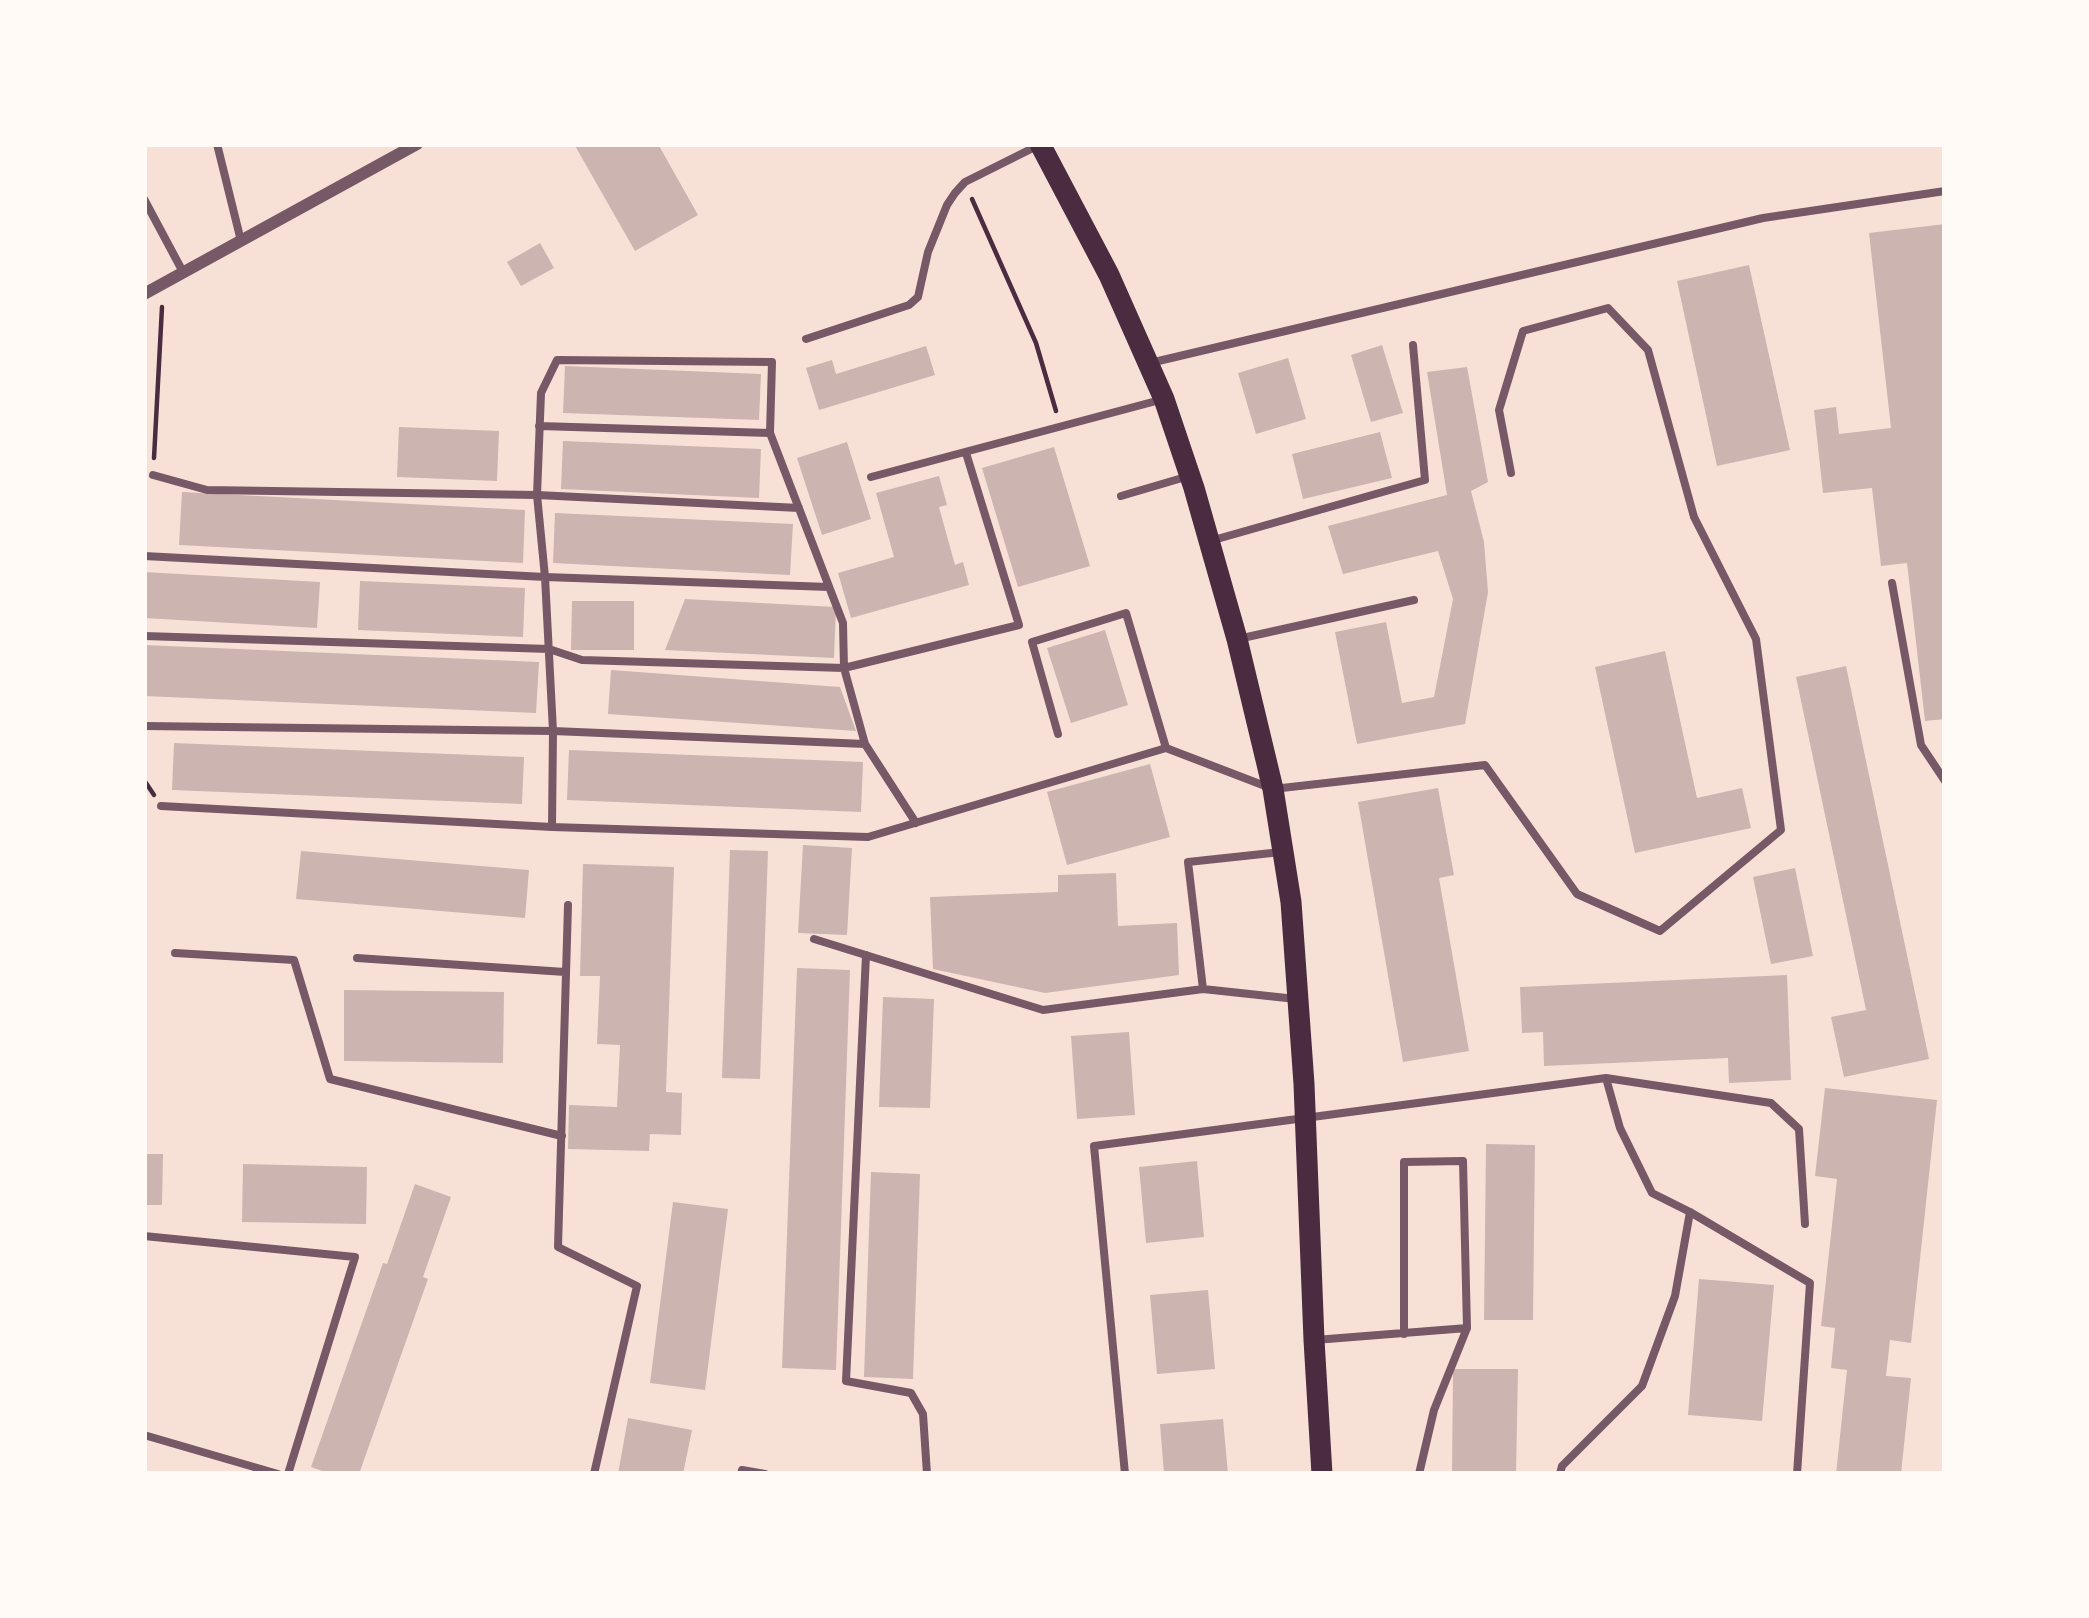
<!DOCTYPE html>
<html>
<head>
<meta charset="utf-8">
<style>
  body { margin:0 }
  #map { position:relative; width:2089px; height:1618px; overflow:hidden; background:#f7e1d7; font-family:Mulish,sans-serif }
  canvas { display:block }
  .frame { position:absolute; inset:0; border:147px solid #fffaf5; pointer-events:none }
</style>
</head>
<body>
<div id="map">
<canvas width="2089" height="1618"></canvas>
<div class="frame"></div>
</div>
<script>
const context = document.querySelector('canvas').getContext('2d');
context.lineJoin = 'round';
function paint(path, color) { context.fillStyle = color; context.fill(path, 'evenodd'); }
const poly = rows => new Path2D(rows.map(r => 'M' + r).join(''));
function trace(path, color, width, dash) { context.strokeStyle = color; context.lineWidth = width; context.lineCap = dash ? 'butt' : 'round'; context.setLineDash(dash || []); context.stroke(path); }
paint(poly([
  [574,144,658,144,698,215,635,251],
  [1945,224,1945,719,1925,721,1907,563,1881,566,1872,488,1823,493,1814,410,1836,407,1839,434,1891,428,1869,233],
  [540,243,554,268,521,286,507,262],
  [1749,265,1790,450,1717,466,1677,281],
  [1382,345,1403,413,1371,422,1351,355],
  [926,346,935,375,819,410,806,368,832,360,836,374],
  [1288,358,1306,419,1256,434,1238,373],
  [565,366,761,374,759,420,563,413],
  [1467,367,1488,482,1471,491,1484,542,1488,592,1465,724,1357,744,1335,632,1386,622,1402,703,1434,697,1453,599,1438,551,1343,574,1328,526,1447,495,1427,372],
  [399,427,499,431,497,481,397,477],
  [1380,432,1392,478,1303,499,1292,454],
  [563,441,761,449,759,498,561,489],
  [847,442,871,519,822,535,797,458],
  [1054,447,1090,566,1018,587,982,468],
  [939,476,947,505,939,507,955,565,963,562,969,585,851,618,838,573,894,557,876,493],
  [182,492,525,510,523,563,179,545],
  [555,513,793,524,790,575,553,563],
  [144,572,320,582,317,628,144,618],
  [360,581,525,588,523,637,358,630],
  [685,599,836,607,834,658,665,650],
  [572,601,634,601,634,650,571,650],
  [1105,630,1128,705,1071,723,1047,648],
  [145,645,539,662,536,713,144,696],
  [1665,651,1697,798,1742,788,1751,828,1635,853,1595,667],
  [1846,666,1929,1059,1844,1077,1831,1017,1866,1010,1796,677],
  [611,670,840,687,856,731,608,714],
  [174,743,524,757,522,804,172,790],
  [569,750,863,762,861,812,567,800],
  [1150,764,1170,837,1067,865,1047,792],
  [1438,788,1454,875,1439,878,1469,1051,1403,1062,1358,802],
  [803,845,852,848,847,935,798,933],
  [730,850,768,851,760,1079,722,1078],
  [301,851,529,870,525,918,296,899],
  [583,864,674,867,666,1092,682,1093,681,1135,650,1134,649,1151,568,1149,569,1105,617,1107,620,1045,597,1044,600,976,580,976],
  [1795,868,1813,956,1771,964,1753,877],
  [1116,873,1118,926,1177,923,1179,975,1045,993,933,969,930,897,1058,892,1058,875],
  [797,968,850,970,836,1370,782,1368],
  [1787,975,1791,1080,1729,1083,1728,1058,1544,1066,1543,1032,1522,1033,1520,987],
  [344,990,504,992,503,1063,344,1061],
  [883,997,934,999,930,1108,879,1107],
  [1129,1032,1135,1115,1077,1119,1071,1036],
  [1825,1088,1937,1100,1911,1343,1890,1340,1886,1376,1911,1378,1901,1474,1836,1474,1847,1370,1831,1368,1835,1328,1821,1326,1837,1179,1815,1176],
  [1486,1144,1535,1145,1533,1320,1484,1320],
  [144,1154,163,1154,162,1205,144,1205],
  [1197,1161,1204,1237,1146,1243,1139,1167],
  [243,1164,367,1167,366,1224,242,1222],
  [871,1172,920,1174,913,1379,864,1377],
  [415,1184,451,1197,423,1277,428,1279,359,1474,331,1474,311,1467,383,1263,387,1264],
  [673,1202,728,1209,705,1390,650,1383],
  [1699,1279,1774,1285,1762,1421,1688,1415],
  [1208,1290,1215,1369,1157,1374,1150,1295],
  [1453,1369,1518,1369,1516,1474,1452,1474],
  [628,1418,692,1430,683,1474,618,1474],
  [1223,1419,1228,1474,1164,1474,1160,1424]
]), '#ccb4b1');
trace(poly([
  [972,199,1036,343,1056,411],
  [154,458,162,307],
  [144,780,154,795]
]), '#4a2c40', 4.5);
trace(poly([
  [217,144,241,241],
  [144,199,183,272],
  [806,339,909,305,918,297,928,252,947,205,955,193,965,182,1039,145],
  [1150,363,1763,218,1945,191],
  [539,426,770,433],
  [153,475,207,490,537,495,799,508],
  [871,477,1160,400],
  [1121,496,1189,476],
  [1210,541,1425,480,1413,345],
  [144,556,545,577,829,587],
  [1892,583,1921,745,1945,781],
  [144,636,549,649,582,660,844,668,1019,625,966,453],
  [1238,639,1414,600],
  [144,726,553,731,552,827],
  [1058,734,1032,642,1126,613,1166,748,1273,789,1485,765,1577,894,1660,931,1781,830,1756,639,1694,517,1648,350,1608,308,1523,331,1499,410,1511,473],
  [865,744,553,731,545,577,537,495,541,393,557,360,772,362,770,433,843,623,844,668,865,744,916,823],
  [161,806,552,827,868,837,1166,748],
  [568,905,558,1247,637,1286,594,1474],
  [814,939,1043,1010,1203,989,1296,999],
  [175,953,294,960,330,1079,562,1136],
  [866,955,846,1381,911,1393,923,1414,927,1474],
  [357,958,565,972],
  [1203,989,1188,862,1281,852],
  [1606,1078,1620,1128,1652,1193,1690,1212,1810,1283,1797,1474],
  [144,1236,355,1257,288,1474],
  [1404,1334,1404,1162,1463,1161,1467,1328,1434,1410,1419,1474],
  [1315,1340,1467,1328],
  [144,1435,278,1474],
  [741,1474,742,1470,765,1474],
  [1125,1474,1094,1146,1606,1078,1771,1103,1799,1129,1805,1224],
  [1560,1474,1562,1466,1642,1386,1675,1296,1690,1212]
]), '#755966', 8);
trace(poly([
  [144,294,417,144]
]), '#755966', 12);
trace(poly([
  [1040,144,1109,275,1164,399,1194,488,1237,639,1273,789,1291,902,1304,1084,1314,1340,1322,1474]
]), '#4a2c40', 21);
</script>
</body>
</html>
